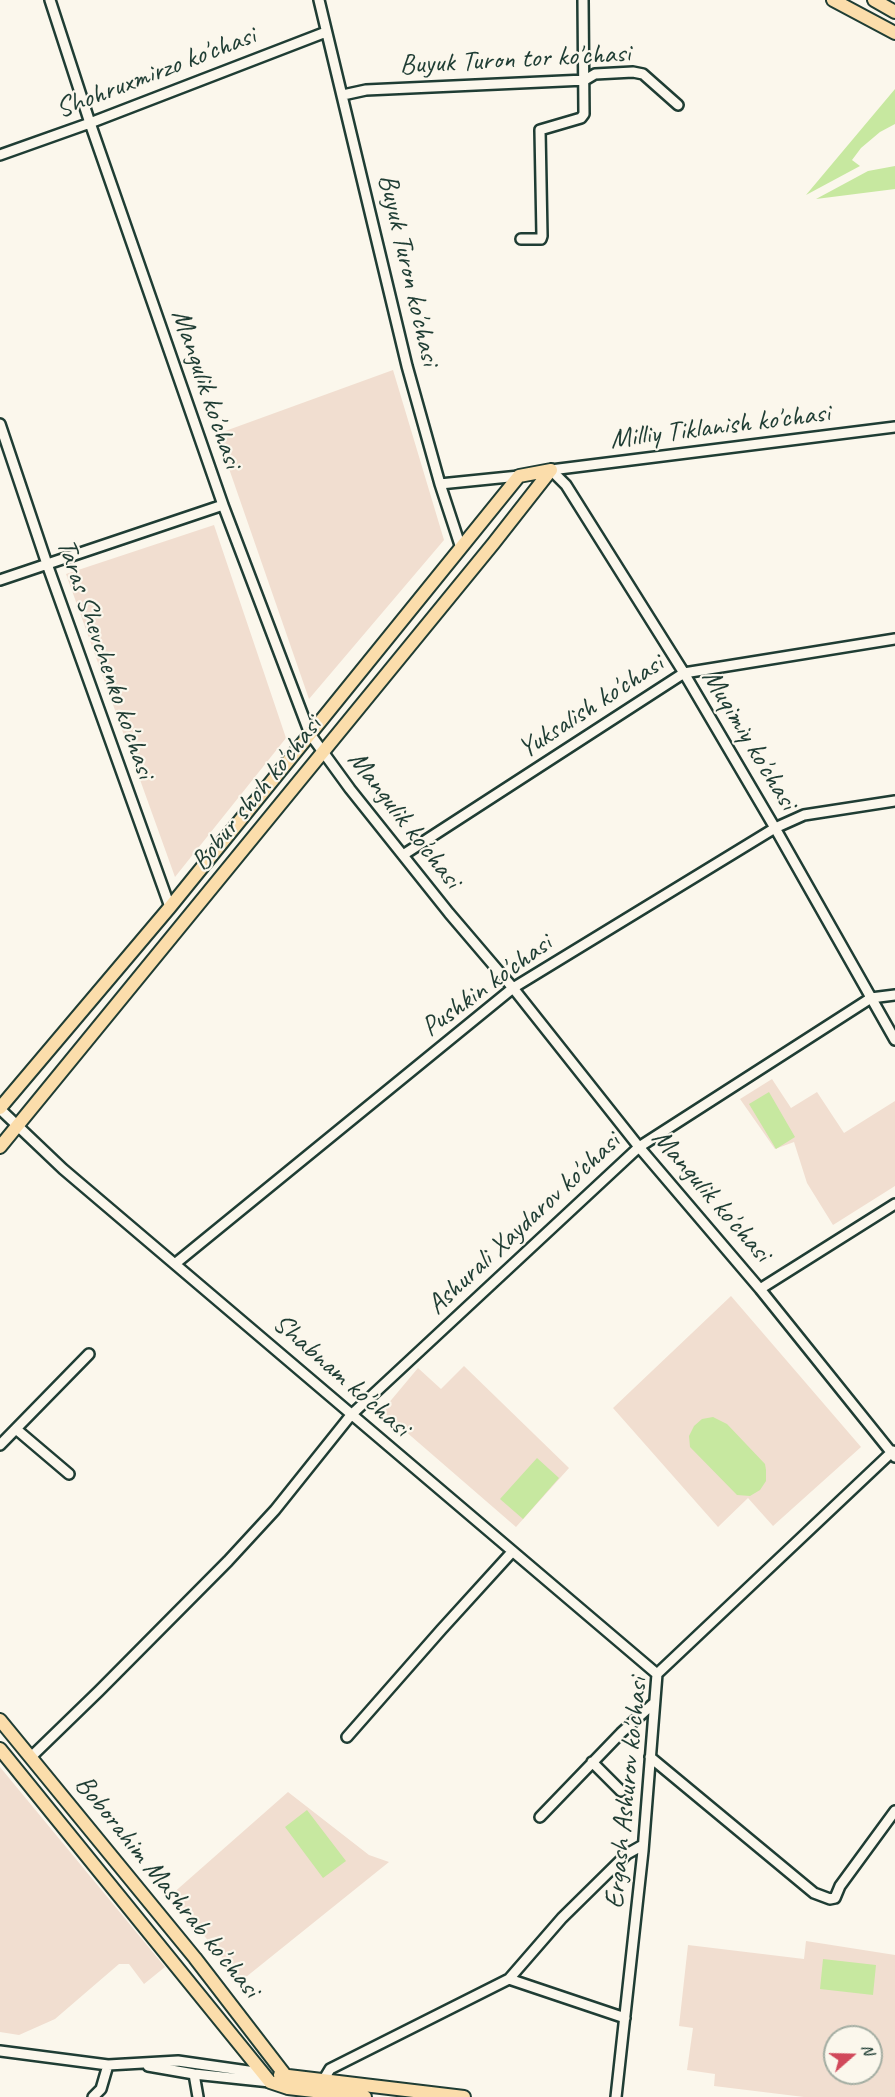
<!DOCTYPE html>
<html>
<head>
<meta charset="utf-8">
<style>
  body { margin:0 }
  #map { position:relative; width:895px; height:2097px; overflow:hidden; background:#fbf7ec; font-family:Caveat,sans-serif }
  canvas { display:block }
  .north { position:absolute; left:823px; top:2025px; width:60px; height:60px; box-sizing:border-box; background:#fbf7ec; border:2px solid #a3ada2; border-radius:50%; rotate:70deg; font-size:16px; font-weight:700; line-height:24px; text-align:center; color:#1f3d34 }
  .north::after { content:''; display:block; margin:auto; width:21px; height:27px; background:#d1495b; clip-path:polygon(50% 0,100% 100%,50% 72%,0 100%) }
</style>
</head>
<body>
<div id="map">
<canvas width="895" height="2097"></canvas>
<div class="north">N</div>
</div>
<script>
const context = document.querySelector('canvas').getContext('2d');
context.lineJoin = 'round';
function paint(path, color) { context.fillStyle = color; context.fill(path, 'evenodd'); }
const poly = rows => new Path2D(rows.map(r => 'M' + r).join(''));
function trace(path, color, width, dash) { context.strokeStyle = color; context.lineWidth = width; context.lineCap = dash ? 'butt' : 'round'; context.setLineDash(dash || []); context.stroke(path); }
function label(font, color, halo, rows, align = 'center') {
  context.font = font + ' Caveat,sans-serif'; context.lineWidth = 4.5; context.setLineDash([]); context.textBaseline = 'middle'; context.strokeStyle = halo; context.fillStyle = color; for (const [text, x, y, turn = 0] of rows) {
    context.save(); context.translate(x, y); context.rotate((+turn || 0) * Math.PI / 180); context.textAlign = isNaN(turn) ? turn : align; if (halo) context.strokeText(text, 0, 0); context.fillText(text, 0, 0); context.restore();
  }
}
paint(poly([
  [393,370,444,540,309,699,217,434],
  [214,525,286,738,175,877,66,574],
  [772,1079,791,1108,817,1092,844,1133,895,1101,895,1186,833,1225,807,1183,794,1142,775,1149,740,1099],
  [731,1296,861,1447,773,1526,748,1498,718,1527,613,1408],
  [464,1366,569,1468,516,1527,382,1411,418,1368,441,1389],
  [0,1767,165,1967,144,1984,129,1964,119,1964,55,2019,19,2035,0,2032],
  [288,1792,369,1855,389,1862,241,1981,171,1895],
  [806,1941,895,1955,895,2097,804,2097,714,2086,715,2074,687,2070,693,2028,679,2026,688,1945,804,1959],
  [835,2037,871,2037,871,2073,835,2073]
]), '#f1ded0');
paint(poly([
  [895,89,895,124,880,132,861,148,852,160,860,166,806,195],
  [895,166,895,189,816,199,868,171],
  [769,1092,795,1137,776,1149,749,1104],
  [713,1417,727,1424,765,1464,766,1470,766,1481,760,1490,750,1496,737,1495,690,1447,689,1436,694,1426,702,1419],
  [537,1458,559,1478,523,1519,500,1499],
  [307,1810,346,1861,323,1878,285,1827],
  [823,1959,876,1965,873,1995,820,1989]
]), '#c7e8a0');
const minor = poly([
  [50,0,90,123,223,505,310,734,350,789,449,913,513,988,639,1147,760,1289,895,1457],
  [319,0,407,366,440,484,461,548],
  [343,95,366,90,585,80,595,74,633,72,643,74,678,105],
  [0,155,90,123,326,32],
  [521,239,541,239,542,236,540,130,581,118,584,114,583,0],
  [0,424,47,564,170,907],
  [551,470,566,485,684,673,775,828,895,1040],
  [551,470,895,427],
  [440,484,519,476],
  [0,580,223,505],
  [403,855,684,673,895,639],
  [0,1109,63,1169,657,1674],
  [176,1263,513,988,775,828,804,815,895,801],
  [760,1289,895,1204],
  [16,1429,69,1474],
  [0,1445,89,1354],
  [347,1737,441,1630,512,1552],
  [31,1757,99,1691,228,1561,275,1510,351,1415,639,1147,871,998,895,995],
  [650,1757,814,1893,830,1899,835,1898,840,1886,895,1811],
  [592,1762,621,1791],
  [540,1817,621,1733,654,1703],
  [509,1979,625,2018],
  [0,2051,108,2065,178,2061,262,2073],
  [148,2066,194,2074,270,2082],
  [194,2074,198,2097],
  [324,2079,330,2069,509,1979,562,1918,627,1854,643,1845],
  [93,2097,101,2089,108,2065],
  [616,2097,643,1851,657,1674,893,1451]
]);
const major = poly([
  [833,0,895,33],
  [874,0,895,12],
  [0,1108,170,907,519,476,551,470],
  [0,1147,493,544,551,470],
  [0,1720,195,1958,285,2075,288,2088],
  [0,1749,270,2082,288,2088,365,2097],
  [280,2075,464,2097]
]);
trace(minor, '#1f3d34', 14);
trace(major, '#1f3d34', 16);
trace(minor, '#fbf7ec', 9);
trace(major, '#fbddab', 12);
label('28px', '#1f3d34', '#fbf7ec', [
  ["Buyuk Turon tor ko'chasi",515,60,-3],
  ["Shohruxmirzo ko'chasi",156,73,-21],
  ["Buyuk Turon ko'chasi",408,270,77],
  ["Mangulik ko'chasi",206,389,71],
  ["Milliy Tiklanish ko'chasi",720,427,-7],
  ["Taras Shevchenko ko'chasi",105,659,71],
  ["Yuksalish ko'chasi",591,707,-33],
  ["Muqimiy ko'chasi",749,740,59],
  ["Bobur shoh ko'chasi",257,794,-51],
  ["Mangulik ko'chasi",404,820,52],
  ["Pushkin ko'chasi",487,986,-36],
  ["Mangulik ko'chasi",711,1196,49],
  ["Ashurali Xaydarov ko'chasi",524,1224,-43],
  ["Shabnam ko'chasi",341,1376,41],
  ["Ergash Ashurov ko'chasi",627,1793,-84],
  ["Boborahim Mashrab ko'chasi",167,1887,51]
]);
</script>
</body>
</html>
